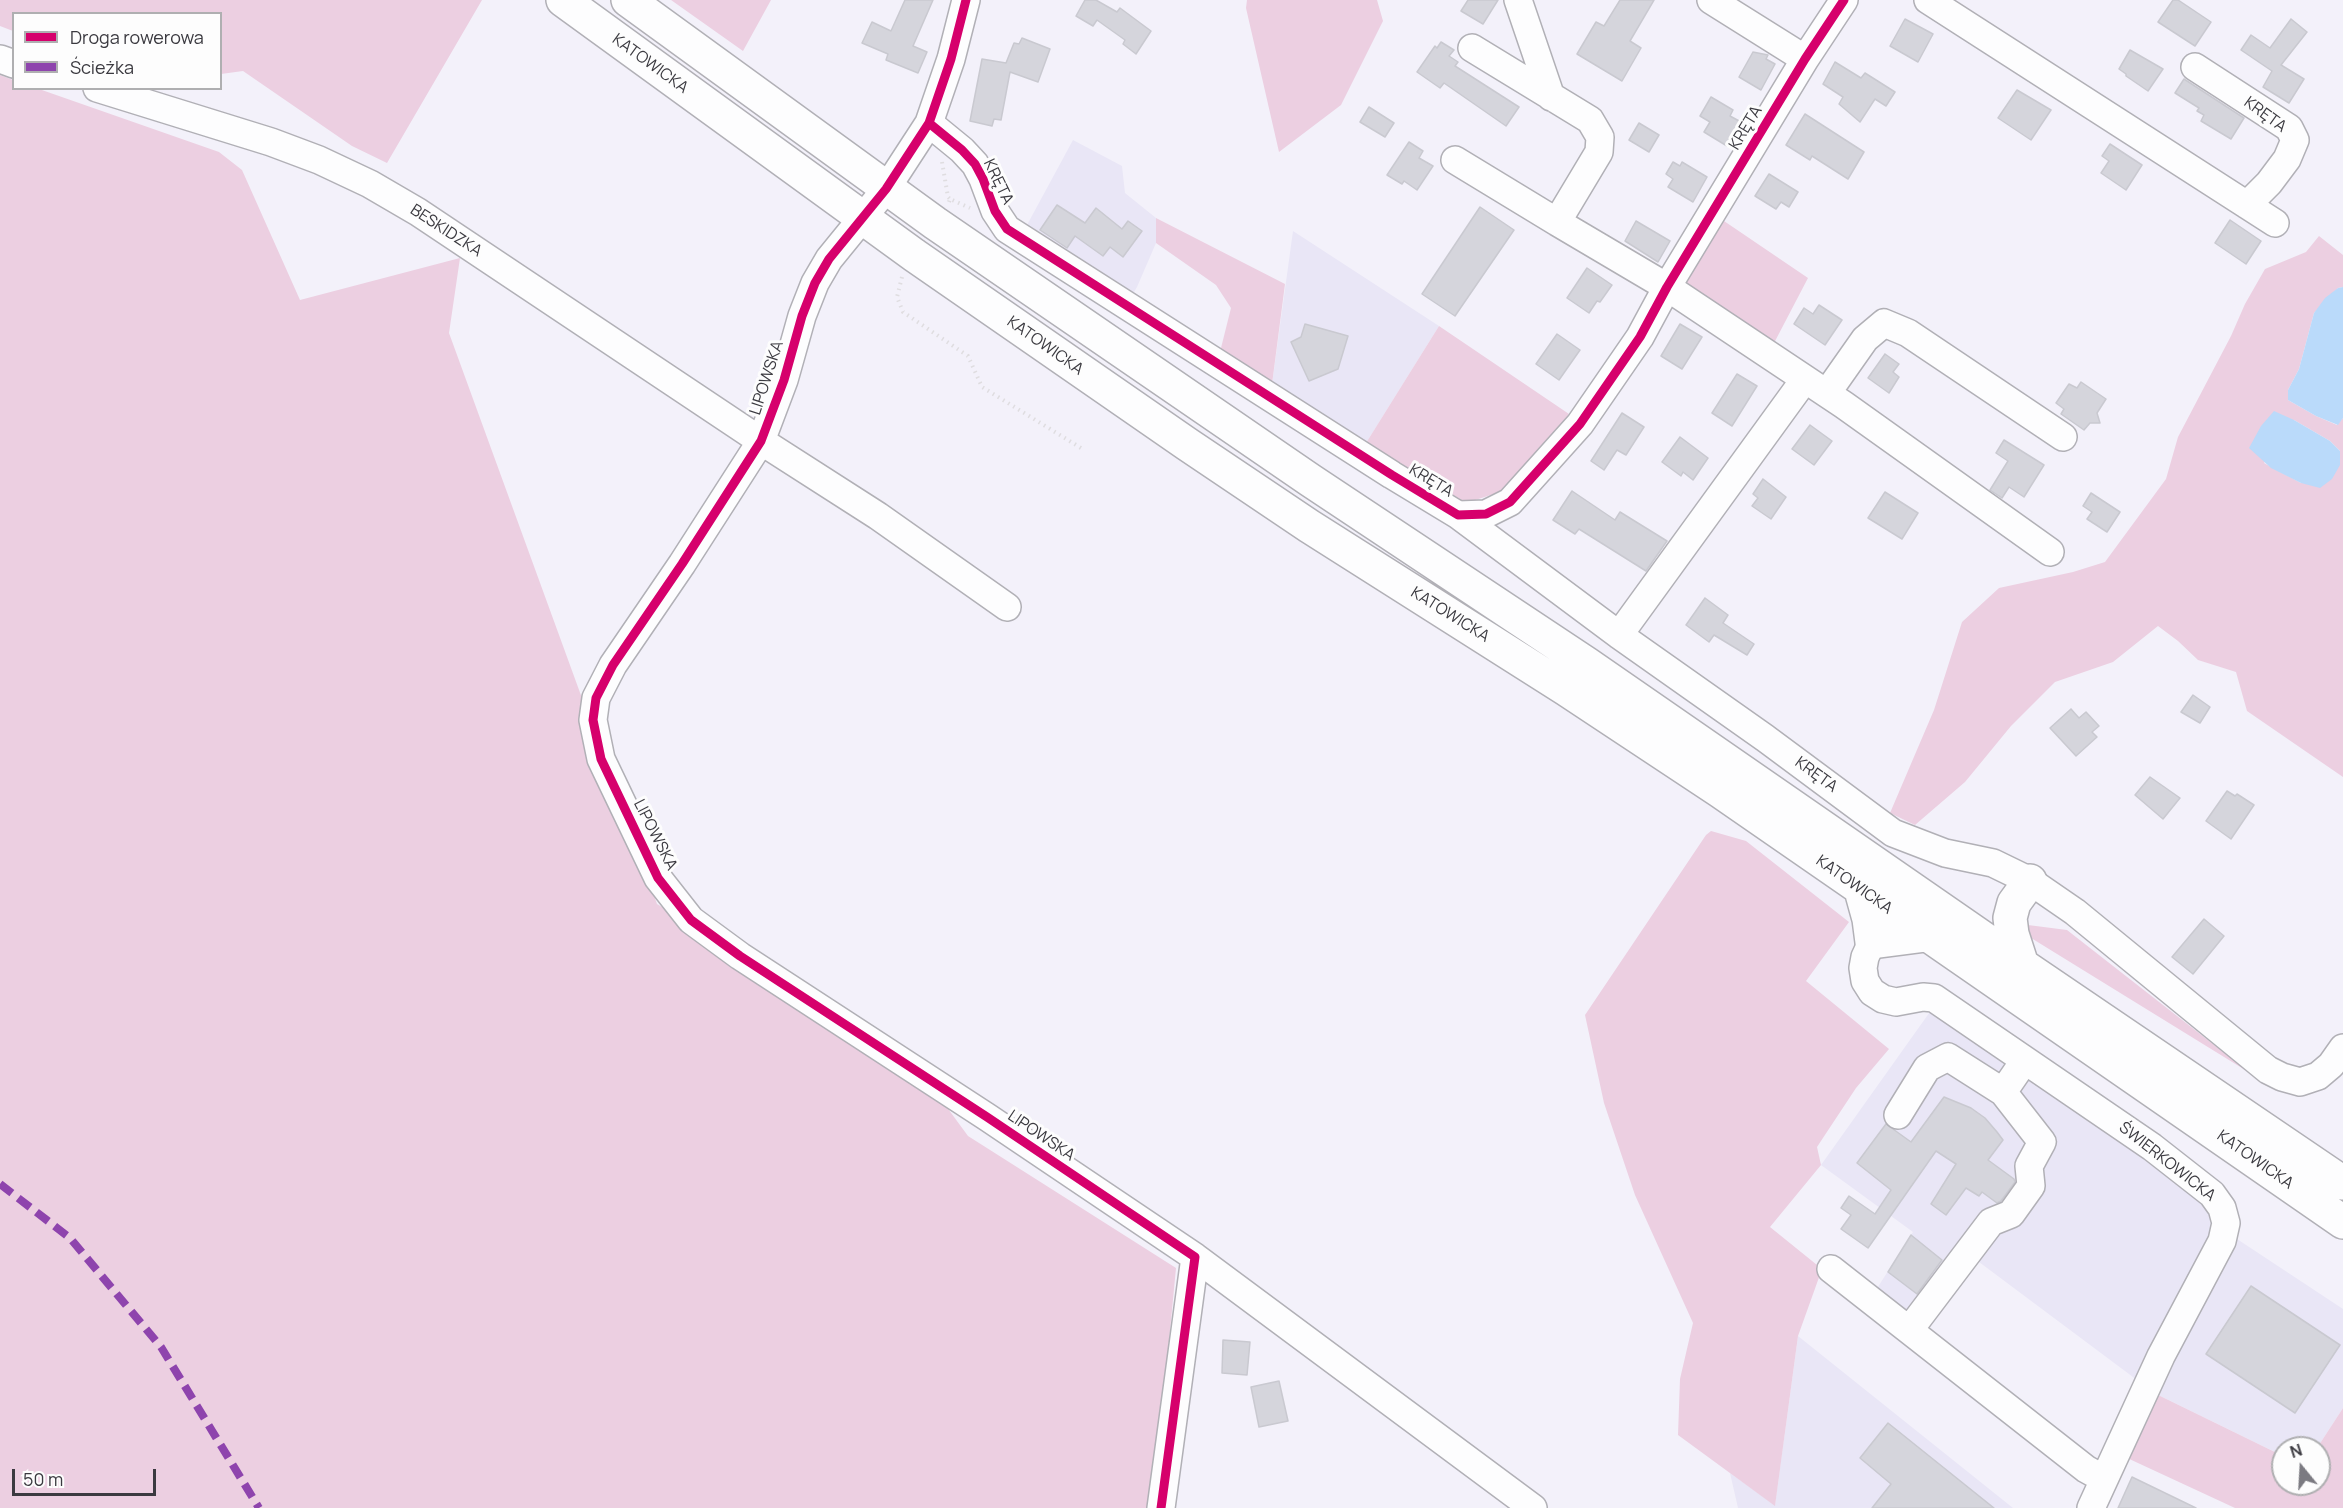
<!DOCTYPE html>
<html>
<head>
<meta charset="utf-8">
<style>
  body { margin:0 }
  #map { position:relative; width:2343px; height:1508px; overflow:hidden; background:#f3f1fa; font-family:Manrope,sans-serif }
  canvas { display:block }
  .legend { position:absolute; left:12px; top:12px; width:210px; height:78px; box-sizing:border-box; background:#fdfdfd; border:2px solid #afafb1; margin:0; padding:8px 10px; list-style:none; font-size:18px; color:#3b3a40 }
  .legend li { display:flex; align-items:center; gap:12px; height:30px }
  .legend b { width:30px; border:2px solid #afafb1 }
  .north { position:absolute; left:2271px; top:1436px; width:60px; height:60px; box-sizing:border-box; background:#fdfdfd; border:2px solid #afafb1; border-radius:50%; rotate:342deg; font-size:16px; font-weight:700; line-height:24px; text-align:center; color:#3b3a40 }
  .north::after { content:''; display:block; margin:auto; width:21px; height:27px; background:#7b7a81; clip-path:polygon(50% 0,100% 100%,50% 72%,0 100%) }
  .scale { position:absolute; left:12px; top:1469px; width:144px; height:27px; box-sizing:border-box; border:3px solid #3b3a40; border-top:0; padding-left:8px; font-size:18px; line-height:21px; white-space:nowrap; color:#3b3a40; -webkit-text-stroke:4px #fdfdfd; paint-order:stroke }
</style>
</head>
<body>
<div id="map">
<canvas width="2343" height="1508"></canvas>
<ul class="legend">
<li><b style="height:8px;background:#d6006c"></b>Droga rowerowa</li>
<li><b style="height:8px;background:#8e44ad"></b>Ścieżka</li>
</ul>
<div class="north">N</div>
<div class="scale">50 m</div>
</div>
<script>
const context = document.querySelector('canvas').getContext('2d');
context.lineJoin = 'round';
function paint(path, color) { context.fillStyle = color; context.fill(path, 'evenodd'); }
const poly = rows => new Path2D(rows.map(r => 'M' + r).join(''));
function trace(path, color, width, dash) { context.strokeStyle = color; context.lineWidth = width; context.lineCap = dash ? 'butt' : 'round'; context.setLineDash(dash || []); context.stroke(path); }
function label(font, color, halo, rows, align = 'center') {
  context.font = font + ' Manrope,sans-serif'; context.lineWidth = 6; context.setLineDash([]); context.textBaseline = 'middle'; context.strokeStyle = halo; context.fillStyle = color; for (const [text, x, y, turn = 0] of rows) {
    context.save(); context.translate(x, y); context.rotate((+turn || 0) * Math.PI / 180); context.textAlign = isNaN(turn) ? turn : align; if (halo) context.strokeText(text, 0, 0); context.fillText(text, 0, 0); context.restore();
  }
}
paint(poly([
  [1073,140,1122,166,1125,193,1156,218,1156,243,1137,287,1131,297,1027,225],
  [1293,231,1439,326,1366,443,1272,384],
  [1932,1009,2005,1055,2208,1202,2213,1213,2211,1238,2137,1380,1971,1256,1911,1338,1867,1304,1913,1232,1821,1165],
  [2237,1239,2343,1309,2343,1408,2317,1448,2283,1448,2283,1456,2152,1392],
  [1798,1336,2013,1508,1738,1508,1730,1473,1775,1505]
]), '#e9e6f6');
paint(poly([
  [0,0,482,0,387,163,352,146,243,71,221,74,220,14,14,14,13,31,0,26],
  [671,0,771,0,743,51],
  [1247,0,1377,0,1383,21,1341,105,1279,152,1246,8],
  [0,75,13,80,14,88,39,89,219,152,242,170,300,300,460,258,449,333,657,904,934,1070,946,1106,968,1136,1176,1268,1153,1508,0,1508],
  [1156,218,1285,284,1272,384,1220,352,1231,308,1216,285,1156,243],
  [1724,221,1808,278,1773,345,1683,286],
  [2319,236,2343,255,2343,287,2338,288,2314,313,2299,369,2288,390,2288,400,2316,416,2337,425,2343,418,2343,777,2247,711,2236,672,2198,660,2178,641,2158,626,2113,662,2055,682,2011,726,1965,782,1915,825,1890,813,1934,710,1962,622,1999,588,2073,572,2105,562,2166,479,2178,437,2231,336,2245,304,2265,269,2306,252],
  [2294,420,2330,441,2340,451,2301,483,2264,463],
  [1439,326,1569,414,1506,490,1460,505,1366,443],
  [1711,831,1746,841,1849,922,1806,981,1889,1049,1856,1088,1817,1147,1821,1165,1770,1227,1822,1269,1798,1336,1775,1506,1678,1435,1680,1379,1693,1323,1635,1195,1604,1103,1585,1015,1706,835],
  [2028,925,2067,930,2250,1073,2023,933],
  [2152,1392,2283,1456,2283,1484,2319,1484,2319,1448,2317,1448,2343,1408,2343,1508,2235,1508,2125,1457]
]), '#eccfe1');
paint(poly([
  [2343,287,2343,418,2338,425,2316,416,2288,400,2288,390,2299,369,2314,313,2325,298,2338,288],
  [2274,411,2294,420,2330,441,2340,451,2340,465,2332,479,2320,488,2301,483,2271,468,2249,448,2261,426]
]), '#badafa');
const building = poly([
  [905,0,933,0,913,46,927,52,918,73,886,60,888,54,862,43,872,22,891,31,905,0],
  [1085,0,1096,0,1117,12,1120,8,1151,31,1136,54,1123,44,1125,40,1097,20,1093,26,1076,16,1085,0],
  [1468,0,1498,0,1483,24,1461,11,1468,0],
  [1620,0,1654,0,1630,41,1641,48,1622,81,1577,54,1596,22,1604,26,1620,0],
  [2173,0,2178,0,2211,22,2195,46,2158,22,2173,0],
  [1905,19,1933,34,1918,62,1890,46,1905,19],
  [2291,19,2307,32,2281,65,2304,79,2289,103,2263,87,2272,71,2241,50,2251,35,2270,48,2291,19],
  [1022,38,1050,49,1038,82,1010,72,1001,120,994,119,992,126,970,121,982,59,1006,63,1014,43,1019,44,1022,38],
  [1441,42,1454,50,1449,56,1458,62,1455,66,1519,107,1506,126,1444,83,1440,88,1417,72,1435,46,1437,48,1441,42],
  [2130,50,2163,69,2148,91,2126,76,2126,74,2119,69,2130,50],
  [1753,52,1768,55,1766,59,1775,64,1761,90,1739,77,1753,52],
  [1835,62,1861,78,1865,73,1895,92,1886,106,1875,99,1860,122,1839,104,1843,97,1823,84,1835,62],
  [2184,79,2244,118,2231,139,2201,121,2204,115,2197,111,2199,108,2175,93,2184,79],
  [2017,90,2051,110,2031,140,1998,118,2017,90],
  [1711,97,1733,110,1730,116,1741,122,1727,146,1704,132,1710,122,1700,116,1711,97],
  [1369,107,1394,123,1385,137,1360,122,1369,107],
  [1805,114,1864,152,1848,179,1812,156,1810,160,1786,145,1805,114],
  [1639,123,1659,135,1649,152,1629,140,1639,123],
  [1409,142,1423,151,1419,158,1433,166,1417,190,1404,181,1402,184,1387,175,1409,142],
  [2110,144,2142,165,2126,190,2101,173,2109,161,2102,156,2110,144],
  [1673,162,1680,166,1682,162,1707,177,1693,202,1668,187,1673,179,1666,174,1673,162],
  [1769,174,1798,192,1789,207,1781,202,1776,209,1755,196,1769,174],
  [1057,205,1085,223,1096,208,1122,229,1128,221,1142,231,1123,257,1110,247,1103,256,1075,236,1067,248,1040,230,1057,205],
  [1480,207,1514,230,1455,316,1422,294,1480,207],
  [2230,220,2261,241,2246,264,2215,243,2230,220],
  [1636,221,1670,241,1658,262,1625,241,1636,221],
  [1587,268,1612,285,1600,302,1597,301,1589,313,1567,298,1587,268],
  [1819,305,1842,320,1825,345,1794,324,1804,308,1813,314,1819,305],
  [1305,324,1348,336,1338,369,1309,381,1291,342,1301,337,1305,324],
  [1680,324,1702,337,1682,369,1661,356,1680,324],
  [1557,334,1580,350,1559,380,1536,364,1557,334],
  [1885,354,1899,364,1893,372,1899,377,1889,393,1868,378,1885,354],
  [1737,374,1757,386,1732,426,1712,413,1737,374],
  [2081,382,2106,399,2097,413,2100,423,2090,423,2084,430,2061,414,2064,409,2056,403,2069,384,2077,388,2081,382],
  [1622,413,1644,427,1626,455,1617,450,1604,470,1591,461,1622,413],
  [1810,425,1832,441,1814,465,1792,449,1810,425],
  [1680,437,1708,458,1693,480,1683,472,1681,476,1662,462,1680,437],
  [2004,440,2044,465,2024,497,2009,487,2002,498,1990,490,2008,461,1996,453,2004,440],
  [1763,479,1786,497,1771,519,1752,506,1758,498,1753,494,1763,479],
  [1572,491,1615,520,1620,512,1667,541,1646,571,1579,529,1575,534,1553,520,1572,491],
  [1885,492,1918,513,1902,539,1868,518,1885,492],
  [2091,493,2120,512,2107,532,2087,519,2092,512,2083,506,2091,493],
  [1705,598,1728,615,1723,623,1754,644,1747,655,1714,635,1709,642,1686,625,1705,598],
  [2193,695,2210,707,2200,723,2181,712,2193,695],
  [2071,709,2079,718,2086,712,2099,726,2092,732,2097,737,2076,756,2050,728,2071,709],
  [2150,777,2180,798,2163,819,2135,795,2150,777],
  [2227,791,2235,796,2237,794,2254,805,2231,839,2206,821,2227,791],
  [2204,919,2224,936,2193,974,2172,957,2204,919],
  [1944,1097,1971,1108,1985,1118,1997,1132,2003,1140,1988,1160,2014,1179,2015,1182,2001,1201,1997,1203,1982,1192,1979,1196,1966,1188,1946,1215,1931,1204,1956,1164,1936,1151,1868,1248,1841,1229,1851,1215,1841,1208,1849,1196,1875,1214,1891,1190,1857,1163,1886,1124,1911,1142,1944,1097],
  [1911,1235,1942,1260,1917,1294,1888,1272,1911,1235],
  [2251,1286,2340,1345,2295,1413,2206,1354,2251,1286],
  [1223,1340,1250,1342,1247,1375,1222,1373,1223,1340],
  [1279,1381,1288,1421,1259,1427,1251,1387,1279,1381],
  [1888,1423,1994,1508,1872,1508,1891,1484,1860,1458,1888,1423],
  [2132,1477,2196,1508,2118,1508,2132,1477]
]);
paint(building, '#d5d5dc');
trace(building, '#c9c9d0', 1.5);
const minor = poly([
  [966,0,951,59,929,123,886,189,829,259,815,283,802,316,784,380,761,441,682,564,613,665,596,698,593,720,601,759,658,878,691,920,740,956,987,1117,1195,1257,1161,1508],
  [1518,0,1551,97],
  [1711,0,1805,59],
  [1928,0,2275,223],
  [1472,48,1590,120,1600,137,1599,152,1557,222,1667,287,1844,405,2050,552],
  [0,59,14,64],
  [2195,67,2289,128,2295,140,2287,159,2269,183,2247,205],
  [97,88,271,142,319,160,370,184,418,212,761,441,878,516,1007,607],
  [929,123,962,150,975,164,983,179,995,211,1007,229,1392,475,1458,515,1486,514,1510,502,1580,424,1640,337,1667,287,1805,59,1844,0],
  [1455,160,1557,222],
  [1827,393,1865,339,1884,323,1908,333,2063,437],
  [1458,515,1619,635,1765,738,1893,833,1945,853,1993,863,2030,881,2075,912,2268,1070,2282,1077,2300,1082,2318,1076,2331,1065,2343,1048],
  [1619,635,1805,379],
  [1872,942,1865,957,1863,968,1865,981,1872,992,1883,999,1896,1002,1923,997,1934,998,2152,1147,2212,1194,2222,1208,2226,1223,2222,1241,2161,1356,2091,1508],
  [1898,1115,1927,1068,1948,1057,2003,1092],
  [1195,1257,1533,1508],
  [1831,1269,2086,1469,2104,1479],
  [1910,1329,1991,1222,2011,1214,2031,1186,2029,1166,2042,1142,2003,1092,2025,1060]
]);
const major = poly([
  [563,0,914,255,1187,444,1309,526,1566,689,1720,791,2343,1222],
  [628,0,935,223,1310,480,1587,664,2022,965,2343,1183],
  [1861,890,1869,919,1872,942,1926,935],
  [2022,965,2012,934,2010,918,2014,903,2030,881]
]);
trace(minor, '#b1b0b6', 30);
trace(major, '#b1b0b6', 36);
trace(poly([
  [942,162,948,197,950,199],
  [949,202,950,199,970,208],
  [902,277,897,297,903,312,968,356,982,387,1081,448]
]), '#dfdde0', 4, [1.5, 4.5]);
trace(minor, '#fdfdfe', 27);
trace(major, '#fdfdfe', 33);
trace(poly([
  [0,1184,70,1238,161,1347,259,1508]
]), '#8e44ad', 8, [15, 8]);
trace(poly([
  [966,0,951,59,929,123,886,189,829,259,815,283,802,316,784,380,761,441,682,564,613,665,596,698,593,720,601,759,658,878,691,920,740,956,987,1117,1195,1257,1161,1508],
  [929,123,962,150,975,164,983,179,995,211,1007,229,1392,475,1458,515,1486,514,1510,502,1580,424,1640,337,1667,287,1805,59,1844,0]
]), '#d6006c', 9);
label('16px', '#3b3a40', '#fdfdfd', [
  ["KATOWICKA",650,64,36],
  ["KRĘTA",2265,115,36],
  ["KRĘTA",1746,128,-59],
  ["KRĘTA",998,182,64],
  ["BESKIDZKA",446,231,33],
  ["KATOWICKA",1045,346,35],
  ["LIPOWSKA",767,378,-72],
  ["KRĘTA",1431,481,31],
  ["KATOWICKA",1450,615,32],
  ["KRĘTA",1816,775,36],
  ["LIPOWSKA",655,835,63],
  ["KATOWICKA",1854,885,35],
  ["LIPOWSKA",1041,1136,34],
  ["KATOWICKA",2255,1160,35],
  ["ŚWIERKOWICKA",2167,1162,38]
]);
</script>
</body>
</html>
